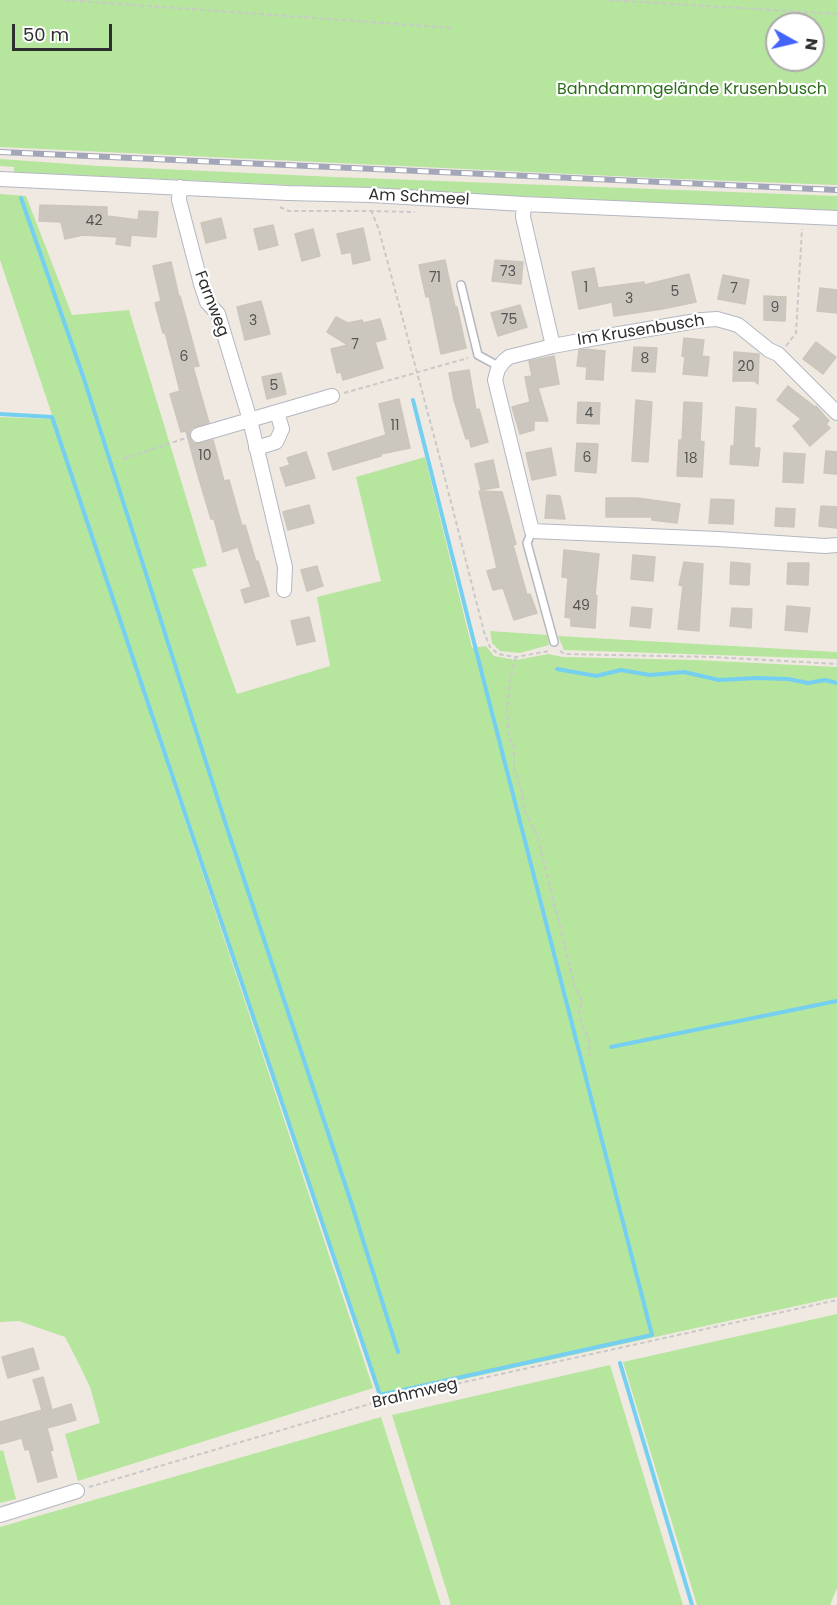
<!DOCTYPE html>
<html>
<head>
<meta charset="utf-8">
<style>
  body { margin:0 }
  #map { position:relative; width:837px; height:1605px; overflow:hidden; background:#efe9e1; font-family:Poppins,sans-serif }
  canvas { display:block }
  .north { position:absolute; left:765px; top:12px; width:60px; height:60px; box-sizing:border-box; background:#fff; border:2px solid #ababab; border-radius:50%; rotate:98deg; font-size:16px; font-weight:700; line-height:24px; text-align:center; color:#2e2e2e }
  .north::after { content:''; display:block; margin:auto; width:21px; height:27px; background:#4264fb; clip-path:polygon(50% 0,100% 100%,50% 72%,0 100%) }
  .scale { position:absolute; left:12px; top:24px; width:100px; height:27px; box-sizing:border-box; border:3px solid #2e2e2e; border-top:0; padding-left:8px; font-size:18px; line-height:21px; white-space:nowrap; color:#2e2e2e; -webkit-text-stroke:4px #fff; paint-order:stroke }
</style>
</head>
<body>
<div id="map">
<canvas width="837" height="1605"></canvas>
<div class="north">N</div>
<div class="scale">50 m</div>
</div>
<script>
const context = document.querySelector('canvas').getContext('2d');
context.lineJoin = 'round';
function paint(path, color) { context.fillStyle = color; context.fill(path, 'evenodd'); }
const poly = rows => new Path2D(rows.map(r => 'M' + r).join(''));
function trace(path, color, width, dash) { context.strokeStyle = color; context.lineWidth = width; context.lineCap = dash ? 'butt' : 'round'; context.setLineDash(dash || []); context.stroke(path); }
function label(font, color, halo, rows, align = 'center') {
  context.font = font + ' Poppins,sans-serif'; context.lineWidth = 4.5; context.setLineDash([]); context.textBaseline = 'middle'; context.strokeStyle = halo; context.fillStyle = color; for (const [text, x, y, turn = 0] of rows) {
    context.save(); context.translate(x, y); context.rotate((+turn || 0) * Math.PI / 180); context.textAlign = isNaN(turn) ? turn : align; if (halo) context.strokeText(text, 0, 0); context.fillText(text, 0, 0); context.restore();
  }
}
paint(poly([
  [0,0,837,0,837,185,656,178,0,147],
  [777,24,813,24,813,60,777,60],
  [0,159,98,166,335,177,837,196,837,211,14,172,14,167,0,166],
  [0,194,26,196,72,315,129,310,207,566,192,569,237,694,330,666,317,597,381,581,356,477,425,457,472,648,486,646,494,656,516,660,548,654,563,657,695,660,837,667,837,1297,382,1397,0,260],
  [0,417,52,419,373,1388,78,1481,65,1434,100,1423,90,1387,79,1364,65,1337,19,1321,0,1322],
  [490,631,547,635,549,645,520,653,500,651,492,643],
  [558,636,837,652,837,659,564,650],
  [837,1314,837,1588,830,1605,697,1605,623,1362],
  [610,1365,683,1605,451,1605,392,1415],
  [381,1417,441,1605,0,1605,0,1527],
  [3,1450,16,1499,0,1503,0,1451]
]), '#b6e59e');
trace(poly([
  [21,198,84,379,227,828,352,1205,398,1352],
  [0,414,52,417,380,1395,652,1335,481,670,413,400],
  [557,669,596,676,621,670,650,675,684,672,719,680,756,678,788,679,808,683,825,680,837,683],
  [611,1047,837,1001],
  [620,1363,692,1605]
]), '#75cff0', 4);
const building = poly([
  [40,205,107,207,107,216,138,220,139,211,158,212,156,237,131,235,130,246,116,244,117,237,83,235,65,239,61,222,39,221,40,205],
  [221,218,226,238,206,243,201,223,221,218],
  [273,225,278,245,259,250,254,229,273,225],
  [363,228,370,260,353,264,351,252,342,254,337,234,363,228],
  [313,229,320,256,302,261,295,234,313,229],
  [445,260,455,307,457,307,466,348,441,354,429,296,426,297,419,265,445,260],
  [495,260,523,262,521,284,492,281,495,260],
  [171,262,179,297,180,296,199,366,193,367,209,423,192,428,189,432,190,438,192,442,196,444,213,440,224,481,229,480,242,526,245,525,256,562,258,561,269,596,245,603,241,590,251,587,238,547,223,552,214,519,211,519,197,472,186,431,181,432,170,394,180,391,165,332,163,333,155,303,161,301,153,266,171,262],
  [594,268,598,288,644,282,644,285,689,274,696,302,662,309,614,316,612,302,579,309,572,272,594,268],
  [723,275,749,280,745,304,718,299,723,275],
  [820,288,837,290,837,313,817,311,820,288],
  [764,296,786,297,785,321,764,320,764,296],
  [261,301,270,334,245,340,237,307,261,301],
  [520,305,527,327,498,336,491,313,520,305],
  [336,317,348,323,362,320,363,323,380,319,386,339,375,342,383,368,343,380,341,372,337,373,331,349,348,345,327,332,336,317],
  [684,338,704,340,702,356,709,357,707,376,683,374,685,357,682,356,684,338],
  [816,342,836,357,823,374,803,359,816,342],
  [634,347,657,348,655,372,632,371,634,347],
  [584,349,605,351,603,380,586,379,587,367,577,366,579,350,584,349],
  [734,352,759,354,758,384,754,381,733,381,734,352],
  [554,356,559,384,538,388,548,421,534,421,534,430,520,434,512,407,530,402,525,377,532,376,529,361,554,356],
  [469,370,476,410,479,409,488,442,471,447,469,438,466,439,454,400,449,373,469,370],
  [281,373,286,394,267,399,262,377,281,373],
  [788,386,815,407,816,406,829,421,826,424,830,428,810,446,793,426,801,419,777,400,788,386],
  [399,399,410,448,381,454,381,456,333,470,328,453,386,435,379,404,399,399],
  [636,400,652,402,648,462,632,461,636,400],
  [578,402,600,403,599,424,577,423,578,402],
  [684,402,702,403,700,441,704,442,702,477,677,476,679,440,682,440,684,402],
  [736,407,756,409,754,448,760,448,758,466,730,464,731,446,734,446,736,407],
  [577,443,598,444,596,473,575,471,577,443],
  [551,448,556,475,532,480,526,453,551,448],
  [826,451,837,452,837,474,824,473,826,451],
  [306,452,315,478,286,486,280,468,290,465,287,458,306,452],
  [784,453,805,454,803,483,783,482,784,453],
  [493,460,499,487,481,490,475,464,493,460],
  [479,491,502,492,516,544,513,545,527,595,530,594,537,613,514,620,503,588,493,590,487,571,497,568,479,491],
  [547,495,560,496,565,519,545,518,547,495],
  [606,498,637,498,680,504,677,523,652,520,652,517,606,517,606,498],
  [711,499,734,500,733,524,709,523,711,499],
  [309,505,314,523,288,530,283,512,309,505],
  [821,506,837,507,837,528,819,526,821,506],
  [776,508,795,509,794,527,775,526,776,508],
  [564,550,599,554,595,595,597,596,595,628,571,626,571,618,565,617,568,578,562,577,564,550],
  [633,555,655,557,653,581,631,579,633,555],
  [684,562,703,564,699,631,678,629,683,586,679,585,684,562],
  [731,562,750,564,749,585,730,584,731,562],
  [788,563,809,563,808,585,787,584,788,563],
  [317,566,323,586,307,591,301,570,317,566],
  [787,606,810,608,807,632,785,630,787,606],
  [632,607,652,609,650,628,630,626,632,607],
  [732,608,752,609,751,628,730,626,732,608],
  [309,617,315,641,297,645,291,621,309,617],
  [33,1348,39,1369,8,1378,2,1357,33,1348],
  [43,1377,52,1410,71,1404,76,1420,47,1428,53,1450,50,1451,57,1477,38,1482,29,1449,25,1450,22,1438,0,1444,0,1422,42,1410,33,1380,43,1377]
]);
paint(building, '#cbc7bf');
trace(building, '#cbc5ba', 1.5);
const service = poly([
  [461,285,478,355,500,367],
  [532,531,527,543,554,642]
]);
const minor = poly([
  [0,179,288,193,371,195,524,204,837,218],
  [180,187,179,200,201,284,207,302,218,314,250,420,285,567,284,590],
  [524,204,523,217,553,346],
  [837,413,778,354,769,350,738,325,717,319,702,320,607,336,553,346,509,357,504,361,498,369,495,380,532,531,718,539,825,546,837,545],
  [198,435,332,396],
  [256,448,276,442,282,429,277,412],
  [0,1515,77,1491]
]);
trace(service, '#b4b7c1', 10);
trace(minor, '#b4b7c1', 16);
trace(poly([
  [65,0,453,28],
  [609,0,837,14],
  [280,207,289,211,371,211,415,212],
  [371,210,379,230,438,451,484,632,490,647,498,654,516,657,549,651],
  [786,346,796,333,802,229],
  [344,393,468,358],
  [123,459,186,438],
  [560,651,565,654,713,657,837,664],
  [516,657,510,680,507,710,509,739,514,747,514,769,522,792,524,810,537,835,572,975,574,987,582,1000,579,1012,583,1028,589,1039,589,1056],
  [89,1487,383,1400,837,1300]
]), '#c9c9c9', 2, [4.5, 3]);
trace(service, '#fff', 7);
trace(minor, '#fff', 14);
const rail = poly([
  [0,152,837,190]
]);
trace(rail, '#a3a6b8', 6);
trace(rail, '#fff', 4, [11]);
label('14px', '#555452', null, [
  ["42",94,221],
  ["73",508,272],
  ["71",435,278],
  ["1",586,288],
  ["7",734,289],
  ["5",675,292],
  ["3",629,299],
  ["9",775,308],
  ["75",509,320],
  ["3",253,321],
  ["7",355,345],
  ["6",184,357],
  ["8",645,359],
  ["20",746,367],
  ["5",274,386],
  ["4",589,413],
  ["11",395,426],
  ["10",205,456],
  ["6",587,458],
  ["18",691,459],
  ["49",581,606]
]);
label('16px', '#2c6e1b', '#fff', [
  ["Bahndammgelände Krusenbusch",692,90]
]);
label('16px', '#2e2e2e', '#fff', [
  ["Am Schmeel",419,198,3],
  ["Farnweg",211,304,69],
  ["Im Krusenbusch",641,331,-9],
  ["Brahmweg",415,1394,-13]
]);
</script>
</body>
</html>
